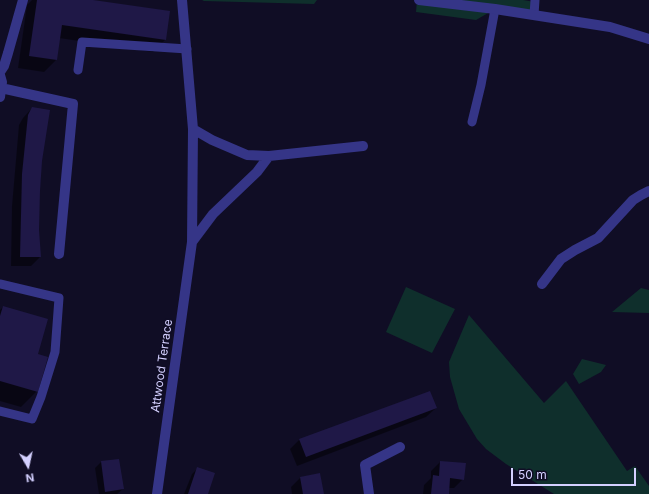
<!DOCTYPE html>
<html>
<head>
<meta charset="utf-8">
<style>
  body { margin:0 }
  #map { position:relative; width:649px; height:494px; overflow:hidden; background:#100d25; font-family:Inter,sans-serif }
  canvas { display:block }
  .north { position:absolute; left:8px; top:446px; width:40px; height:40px; -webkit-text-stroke:3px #100d25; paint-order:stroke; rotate:171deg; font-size:11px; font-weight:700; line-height:16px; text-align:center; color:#d4d0ff }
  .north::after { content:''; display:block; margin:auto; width:14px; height:18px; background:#d4d0ff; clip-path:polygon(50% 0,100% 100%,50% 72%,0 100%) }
  .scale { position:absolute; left:511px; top:468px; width:125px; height:18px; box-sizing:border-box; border:2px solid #d4d0ff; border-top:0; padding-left:5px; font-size:12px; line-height:14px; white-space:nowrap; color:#d4d0ff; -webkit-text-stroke:3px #100d25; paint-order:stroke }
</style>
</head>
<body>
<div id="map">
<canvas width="649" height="494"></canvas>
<div class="north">N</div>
<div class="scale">50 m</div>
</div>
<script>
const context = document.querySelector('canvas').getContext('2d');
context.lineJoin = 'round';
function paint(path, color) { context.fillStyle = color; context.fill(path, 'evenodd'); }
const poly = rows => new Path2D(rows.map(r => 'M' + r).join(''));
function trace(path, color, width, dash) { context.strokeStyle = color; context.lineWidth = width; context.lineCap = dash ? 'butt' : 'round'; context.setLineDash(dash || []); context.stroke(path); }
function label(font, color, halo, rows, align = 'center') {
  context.font = font + ' Inter,sans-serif'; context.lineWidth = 3; context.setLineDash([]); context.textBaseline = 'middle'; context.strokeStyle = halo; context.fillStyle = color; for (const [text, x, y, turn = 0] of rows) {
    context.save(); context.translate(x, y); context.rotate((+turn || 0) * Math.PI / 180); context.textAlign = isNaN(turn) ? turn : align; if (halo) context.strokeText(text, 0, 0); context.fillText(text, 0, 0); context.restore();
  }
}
paint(poly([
  [202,0,317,0,314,4,204,1],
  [417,0,523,0,535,2,534,15,495,9,476,20,416,12],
  [406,287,455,309,432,353,386,332],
  [641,288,649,290,649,313,612,312],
  [469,315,544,403,566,381,627,471,635,466,649,486,649,494,554,494,506,464,486,449,477,439,459,409,450,377,449,362],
  [582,359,606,365,601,372,579,384,573,374]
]), '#0f2f2c');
paint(poly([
  [32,0,86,0,169,12,165,40,153,52,59,38,56,60,44,72,18,68,27,5],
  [32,108,41,161,38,230,40,257,31,266,11,266,12,206,19,125,23,118],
  [3,307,37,355,37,391,21,407,0,401,0,310],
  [430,392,436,408,426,417,297,466,290,449,299,440],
  [101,462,123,489,117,494,99,494,95,468],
  [440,462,463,479,454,488,448,488,448,494,423,494,424,485,431,478,431,471],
  [198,468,207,494,184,494,192,474],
  [320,474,323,494,292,494,291,487,300,478]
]), '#0007');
paint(poly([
  [37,0,93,0,170,11,166,40,62,25,57,60,29,56],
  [32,107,50,110,42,161,40,191,39,230,41,257,20,257,22,174,28,115],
  [3,306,48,319,38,354,48,357,38,392,0,381,0,316],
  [430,391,437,408,306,457,299,439],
  [119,459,124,489,105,492,101,461],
  [440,461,466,463,464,480,450,478,449,494,431,494,433,475,439,476],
  [197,467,215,473,208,494,188,494],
  [320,473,324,494,303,494,300,477]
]), '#1f1847');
trace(poly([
  [534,15,535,0],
  [78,70,82,42,187,49],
  [472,122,481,85,495,9],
  [0,284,59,298,55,352,41,397,32,419,0,411]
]), '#353587', 9);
trace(poly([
  [182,0,193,129,192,242],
  [419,0,495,9,610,27,649,39],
  [0,72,4,66,8,53,23,0],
  [0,75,2,82,0,97],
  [1,88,73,104,59,254],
  [193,129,212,140,247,155,269,156],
  [542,284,561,259,575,250,598,238,633,200,641,195,649,191],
  [157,494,192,242,213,214,257,172,269,156,363,146],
  [369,494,365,465,400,447]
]), '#353587', 10);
label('12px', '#d4d0ff', '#100d25', [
  ["Attwood Terrace",162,366,-82]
]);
</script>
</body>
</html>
